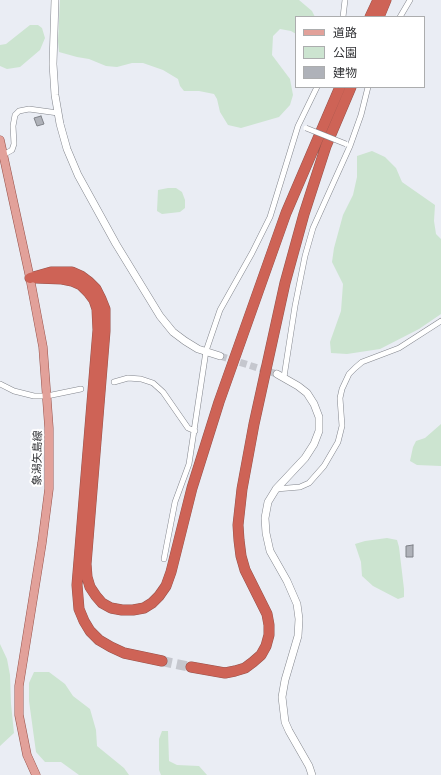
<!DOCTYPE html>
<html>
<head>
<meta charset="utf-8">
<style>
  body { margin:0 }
  #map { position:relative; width:441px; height:775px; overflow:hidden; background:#eaedf4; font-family:"Times New Roman","Noto Sans JP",serif }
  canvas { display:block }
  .legend { position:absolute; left:295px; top:16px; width:130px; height:72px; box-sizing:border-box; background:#fff; border:1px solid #acadae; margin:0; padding:5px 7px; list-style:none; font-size:12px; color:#303134 }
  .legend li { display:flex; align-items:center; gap:8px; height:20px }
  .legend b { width:20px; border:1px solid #acadae }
</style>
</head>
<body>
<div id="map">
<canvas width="441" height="775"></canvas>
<ul class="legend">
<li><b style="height:5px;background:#e2a19a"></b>道路</li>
<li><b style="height:11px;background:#cce4d0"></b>公園</li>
<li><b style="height:11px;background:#afb2b9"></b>建物</li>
</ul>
</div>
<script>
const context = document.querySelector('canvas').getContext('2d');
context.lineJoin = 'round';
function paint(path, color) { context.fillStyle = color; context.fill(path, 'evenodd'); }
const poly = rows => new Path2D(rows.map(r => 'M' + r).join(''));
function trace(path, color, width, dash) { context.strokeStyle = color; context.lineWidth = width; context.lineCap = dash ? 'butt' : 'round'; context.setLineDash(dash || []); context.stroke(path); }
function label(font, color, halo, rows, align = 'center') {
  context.font = font + ' "Times New Roman","Noto Sans JP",serif'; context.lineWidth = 4; context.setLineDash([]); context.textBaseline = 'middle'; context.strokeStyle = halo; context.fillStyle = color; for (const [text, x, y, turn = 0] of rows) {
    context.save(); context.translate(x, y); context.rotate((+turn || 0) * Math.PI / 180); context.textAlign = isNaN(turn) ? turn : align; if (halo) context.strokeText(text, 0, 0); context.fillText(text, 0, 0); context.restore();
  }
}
paint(poly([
  [60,0,299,0,312,11,315,17,296,17,296,34,291,31,280,29,273,36,272,55,290,79,293,95,290,105,279,117,241,128,228,125,220,112,217,99,214,94,199,91,184,91,180,86,178,79,163,70,143,63,132,63,117,67,106,66,89,59,77,57,59,52,58,41],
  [30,25,38,25,42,28,45,38,40,50,20,67,7,69,0,66,0,45,6,44],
  [372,151,385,157,396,168,402,182,435,205,434,221,436,234,441,239,441,314,419,329,380,349,347,354,331,353,330,342,341,311,343,284,332,262,334,248,343,215,353,195,357,177,357,156],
  [168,188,176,188,182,192,185,200,185,208,180,212,162,214,157,211,158,190],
  [441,424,441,466,417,465,410,461,413,447,416,441,425,438],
  [387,538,397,540,399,547,404,589,404,597,398,599,373,586,362,576,361,562,355,544,365,541],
  [0,644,7,659,10,675,11,704,14,733,0,746],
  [34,672,49,672,65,684,73,696,90,709,96,730,97,746,124,768,129,775,79,775,61,762,45,762,36,752,29,701,29,683],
  [162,731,168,731,169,761,177,765,199,766,207,775,161,775,159,770,159,739]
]), '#cce4d0');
const building = poly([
  [41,116,44,124,37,126,34,118,41,116],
  [413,545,413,557,406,557,406,546,413,545]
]);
paint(building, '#afb2b9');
trace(building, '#7f8288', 1);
trace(poly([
  [220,356,277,374]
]), '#c5c7ce', 7, [7, 3.5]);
trace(poly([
  [162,661,191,667]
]), '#c5c7ce', 10, [10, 5]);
const minor = poly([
  [343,17,345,0],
  [400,17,410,0],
  [3,155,12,150,14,144,13,126,15,115,19,111,29,109,58,113],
  [284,377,295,306,305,256,313,228,350,146,361,115,368,87],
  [114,382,128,378,141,379,153,383,163,392,188,428,195,431],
  [0,384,14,391,34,396,47,396,81,389],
  [276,489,300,487,309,483,324,466,338,442,342,426,340,398,342,389,349,374,355,368,362,362,399,348,441,321],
  [164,559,175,502,189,464,206,351,220,310,252,253,270,217,298,126,317,87]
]);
const tertiary = poly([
  [55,0,53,64,55,95,60,124,67,149,78,175,116,244,160,316,173,332,185,341,198,349,220,356],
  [277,374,298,386,307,393,314,404,319,417,319,431,314,444,305,458,276,489,268,502,265,518,266,533,270,551,287,581,297,604,299,619,298,636,285,680,282,697,285,722,289,731,309,766,312,775]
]);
const primary = poly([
  [0,140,30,278,43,347,49,428,49,489,42,543,19,686,19,715,27,755,36,775]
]);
const motorway = poly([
  [370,17,378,0],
  [379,17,386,0],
  [30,278,51,272,72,272,81,276,89,282,96,289,101,299,105,309,105,331,86,564,87,577,90,587,96,596,102,603,111,608,122,610,133,610,144,608,152,603,159,596,166,586,171,572,192,488,219,402,286,213,340,87],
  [36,278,62,279,72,281,81,285,88,292,94,300,97,309,98,330,77,585,79,609,84,621,90,631,99,640,111,647,124,653,162,661],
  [191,667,225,673,235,671,245,668,253,662,261,655,266,646,269,635,269,625,267,614,245,570,241,556,239,540,238,525,242,489,254,424,285,283,304,214,326,146,351,87]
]);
trace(minor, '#83868d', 6);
trace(tertiary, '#83868d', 8);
trace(primary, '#97524a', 9);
trace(motorway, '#97524a', 11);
trace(minor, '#fff', 5);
trace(tertiary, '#fff', 7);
trace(primary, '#e2a19a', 8);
trace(motorway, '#ce6356', 10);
const minorBridge = poly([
  [306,128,346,144]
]);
trace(minorBridge, '#83868d', 6, []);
trace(minorBridge, '#fff', 5);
label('11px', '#303134', '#fff', [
  ["象潟矢島線",38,458,-89]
]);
</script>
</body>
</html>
